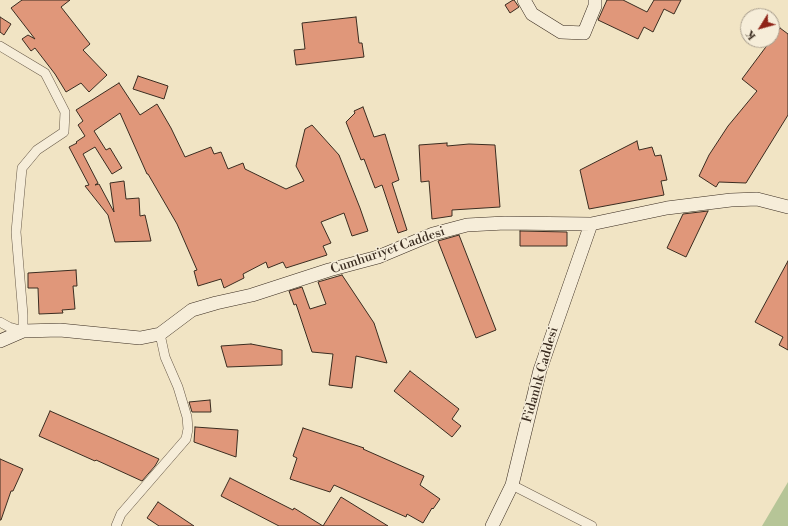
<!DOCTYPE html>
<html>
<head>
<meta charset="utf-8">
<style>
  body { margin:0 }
  #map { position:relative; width:788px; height:526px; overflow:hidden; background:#f1e4c4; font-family:"Libre Bodoni",serif }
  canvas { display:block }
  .north { position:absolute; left:740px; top:8px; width:40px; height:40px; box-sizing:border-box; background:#f6edd9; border:1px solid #aba08f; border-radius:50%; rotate:233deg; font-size:11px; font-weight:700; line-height:16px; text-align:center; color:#3a2c20 }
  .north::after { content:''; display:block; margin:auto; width:14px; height:18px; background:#8f2418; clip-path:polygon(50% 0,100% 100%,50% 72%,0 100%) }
</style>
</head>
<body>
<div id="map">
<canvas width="788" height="526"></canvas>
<div class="north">K</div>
</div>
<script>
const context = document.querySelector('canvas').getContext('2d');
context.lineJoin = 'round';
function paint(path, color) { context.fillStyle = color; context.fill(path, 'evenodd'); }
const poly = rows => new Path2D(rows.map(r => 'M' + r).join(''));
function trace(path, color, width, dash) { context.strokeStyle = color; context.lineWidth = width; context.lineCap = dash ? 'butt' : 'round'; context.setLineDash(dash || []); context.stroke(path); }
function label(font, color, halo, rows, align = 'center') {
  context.font = font + ' "Libre Bodoni",serif'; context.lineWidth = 3; context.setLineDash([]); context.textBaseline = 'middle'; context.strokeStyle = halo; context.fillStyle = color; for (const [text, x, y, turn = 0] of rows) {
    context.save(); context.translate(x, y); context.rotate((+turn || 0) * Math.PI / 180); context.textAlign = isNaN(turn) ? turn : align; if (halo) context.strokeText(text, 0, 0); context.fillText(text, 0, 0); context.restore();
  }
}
paint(poly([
  [788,482,788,526,762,526]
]), '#b6c597');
const building = poly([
  [22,0,70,0,61,7,90,44,83,50,107,75,89,92,81,83,66,92,55,74,35,48,31,51,22,39,28,35,35,39,11,8,22,0],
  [513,0,514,0,519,7,510,13,505,5,513,0],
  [607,0,623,0,647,12,654,0,681,0,674,14,664,9,653,32,644,27,638,39,598,20,607,0],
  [0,17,11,24,4,35,0,32,0,17],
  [356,17,359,43,362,43,364,57,296,65,294,50,305,49,302,23,356,17],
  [780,28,788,34,788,115,746,183,719,182,716,187,699,176,709,155,728,126,757,91,742,79,780,28],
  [138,76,168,86,164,99,133,89,138,76],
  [119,83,140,115,157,104,171,128,185,157,211,147,214,154,221,152,228,169,243,163,245,169,286,189,304,181,296,166,305,129,312,125,339,155,360,208,368,231,352,236,344,213,321,222,331,243,323,246,327,255,286,268,283,262,268,268,266,262,243,274,244,278,224,288,221,279,198,286,194,271,197,270,177,224,148,174,147,174,120,113,94,131,106,150,110,148,122,168,112,174,95,147,83,154,98,183,95,185,99,184,114,212,110,183,124,181,126,199,139,198,140,216,145,215,151,241,115,242,108,215,85,186,89,185,69,147,77,143,76,142,85,136,78,125,83,121,76,110,119,83],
  [363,107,374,137,385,134,399,180,392,183,407,230,398,233,382,185,375,188,364,159,361,160,346,122,355,113,354,111,363,107],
  [637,141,639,150,652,147,655,156,661,155,667,180,661,181,664,195,589,209,580,170,637,141],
  [447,143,447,146,469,144,495,145,500,207,452,210,452,216,432,219,429,181,421,182,419,145,447,143],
  [708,211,686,257,667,248,683,214,708,211],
  [520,231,567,232,567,246,520,246,520,231],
  [459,235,496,330,476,338,438,241,459,235],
  [788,261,788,350,779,345,783,337,755,322,788,261],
  [76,270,77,286,73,286,75,309,62,310,63,313,39,314,38,288,28,288,28,273,76,270],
  [342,275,374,323,387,363,356,356,352,388,329,385,333,354,312,352,296,304,294,305,289,291,302,287,310,309,326,304,318,282,342,275],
  [251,344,282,350,282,365,227,367,221,346,251,344],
  [410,371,459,409,452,419,461,426,452,437,394,391,410,371],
  [210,400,211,412,192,412,189,402,210,400],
  [50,411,112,438,159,459,155,466,142,481,96,460,95,461,39,436,50,411],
  [195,427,238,430,236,457,194,442,195,427],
  [303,428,364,448,363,449,424,476,420,485,440,499,433,509,432,508,423,523,407,514,406,517,334,485,330,492,290,479,297,458,293,456,303,428],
  [0,459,23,469,13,491,11,491,1,520,0,520,0,459],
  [230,478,293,510,294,508,323,526,341,497,388,526,279,526,221,496,230,478],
  [158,502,194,526,159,526,147,518,158,502]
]);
paint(building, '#e0977a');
trace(building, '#3a2c20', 1);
const street = poly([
  [0,46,45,73,65,112,64,132,37,150,22,168,16,232,23,315,23,331,9,327,0,322],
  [512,485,592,526],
  [116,526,121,514,186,439,188,429,187,417,178,387,165,357,160,334]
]);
const secondary = poly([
  [524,0,532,14,561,32,584,33,595,6,595,0],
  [0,341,23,331,60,330,140,338,160,334,192,310,216,303,252,295,329,270,378,257,433,234,467,225,505,223,591,224,667,208,731,200,757,199,788,207],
  [492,526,512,485,540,370,591,224]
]);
trace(street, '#685a49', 10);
trace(secondary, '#3a2c20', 14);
trace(street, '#f6edd9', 9);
trace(secondary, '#f6edd9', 13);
label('13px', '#3a2c20', '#f6edd9', [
  ["Cumhuriyet Caddesi",388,251,-19],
  ["Fidanlık Caddesi",541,375,-74]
]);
</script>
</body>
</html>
